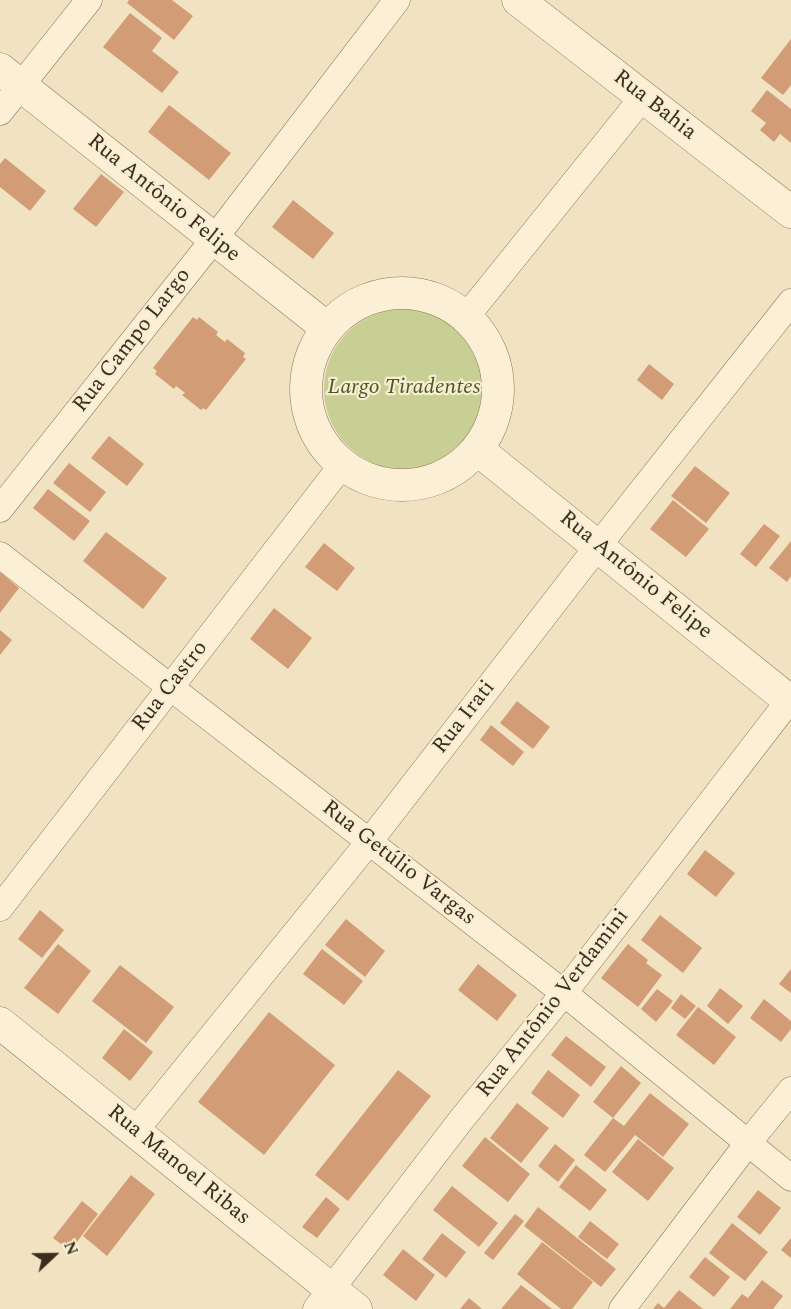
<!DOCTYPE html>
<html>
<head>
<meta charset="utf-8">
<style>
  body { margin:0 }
  #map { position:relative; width:791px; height:1309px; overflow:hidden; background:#f1e3c2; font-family:Spectral,serif }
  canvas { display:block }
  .north { position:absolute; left:24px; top:1225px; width:60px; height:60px; -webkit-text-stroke:4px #f7edd2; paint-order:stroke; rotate:68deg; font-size:16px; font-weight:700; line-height:24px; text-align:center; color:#3b2c1d }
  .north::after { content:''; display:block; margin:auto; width:21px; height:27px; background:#3b2c1d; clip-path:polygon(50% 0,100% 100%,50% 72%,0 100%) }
</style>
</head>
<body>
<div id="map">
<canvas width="791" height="1309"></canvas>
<div class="north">N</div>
</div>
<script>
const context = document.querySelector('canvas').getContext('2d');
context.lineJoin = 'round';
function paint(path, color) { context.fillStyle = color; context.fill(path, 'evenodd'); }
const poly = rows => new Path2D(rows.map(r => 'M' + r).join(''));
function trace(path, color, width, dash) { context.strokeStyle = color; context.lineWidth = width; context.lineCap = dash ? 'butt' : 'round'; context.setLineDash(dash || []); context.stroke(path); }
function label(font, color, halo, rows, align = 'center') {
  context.font = font + ' Spectral,serif'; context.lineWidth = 4.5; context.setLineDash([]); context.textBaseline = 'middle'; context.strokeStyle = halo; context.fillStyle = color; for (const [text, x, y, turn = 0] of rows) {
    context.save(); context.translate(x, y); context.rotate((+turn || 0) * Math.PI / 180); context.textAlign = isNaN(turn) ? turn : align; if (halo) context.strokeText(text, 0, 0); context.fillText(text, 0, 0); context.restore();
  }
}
paint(poly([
  '324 389a80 80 0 1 1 160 0a80 80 0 1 1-160 0Z'
]), '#c8cf95');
paint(poly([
  [129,0,172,0,193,16,174,40,127,3],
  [130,13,162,38,152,51,179,72,162,93,103,47],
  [791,39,791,85,783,95,761,78],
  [767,90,791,109,791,143,780,134,774,142,760,130,766,123,751,111],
  [169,105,231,153,209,180,148,132],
  [5,158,46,191,30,211,0,187,0,164],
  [101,174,124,192,96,227,73,209],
  [293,200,334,233,313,259,272,227],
  [193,317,197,320,199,317,218,332,216,335,225,342,227,339,245,353,243,357,246,359,206,410,203,408,201,410,182,395,185,393,176,386,174,389,155,374,157,371,153,368],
  [649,364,674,384,662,400,637,380],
  [109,436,144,464,127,486,91,458],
  [69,463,106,492,90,512,53,483],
  [695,466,730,493,706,523,671,496],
  [48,489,90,521,74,541,33,508],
  [673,500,709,529,686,557,650,529],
  [764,524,780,536,756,567,740,554],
  [106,532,167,578,143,609,83,561],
  [791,541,791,576,787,582,769,568],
  [324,543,355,568,337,591,305,567],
  [0,572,19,588,0,613],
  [274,608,312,638,288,669,250,639],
  [0,630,12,640,0,655],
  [517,701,550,727,533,749,500,723],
  [491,725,524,752,513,766,480,740],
  [705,850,735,873,716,897,687,874],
  [40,910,64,930,42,958,18,939],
  [660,915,702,948,683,973,641,940],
  [346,919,385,951,365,977,325,945],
  [58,944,91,971,58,1014,24,988],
  [628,944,648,960,646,963,662,975,638,1007,601,978],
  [322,949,363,981,344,1005,303,974],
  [478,964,517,995,497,1021,458,990],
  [120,965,174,1007,146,1043,92,1001],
  [791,969,791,993,779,984],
  [720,988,743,1006,728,1024,707,1006],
  [657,989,673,1001,656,1022,641,1009],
  [681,994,696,1006,685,1019,671,1008],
  [764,999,791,1021,791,1029,781,1042,750,1018],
  [698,1007,736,1037,714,1065,676,1035],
  [269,1012,335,1065,264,1155,198,1102],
  [124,1029,153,1052,130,1081,102,1058],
  [566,1036,606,1067,591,1087,551,1055],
  [621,1066,641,1083,613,1118,624,1126,650,1093,689,1124,663,1157,635,1135,605,1172,584,1155,613,1118,593,1102],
  [398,1070,431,1096,348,1201,315,1175],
  [548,1070,580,1095,563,1118,531,1093],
  [517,1103,549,1128,521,1163,490,1138],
  [485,1137,530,1174,508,1202,462,1166],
  [638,1139,674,1168,648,1201,612,1172],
  [555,1144,575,1160,558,1182,538,1166],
  [576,1165,607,1190,590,1211,559,1187],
  [131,1175,155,1194,107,1256,83,1236],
  [452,1186,498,1223,479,1247,433,1210],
  [758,1190,781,1208,760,1235,737,1217],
  [326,1197,340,1209,317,1238,302,1227],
  [82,1201,98,1214,70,1251,53,1238],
  [538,1207,616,1269,601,1287,524,1226],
  [515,1214,524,1221,493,1260,484,1253],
  [590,1221,619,1244,607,1259,578,1237],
  [732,1223,768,1252,745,1281,709,1253],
  [442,1233,466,1252,446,1278,422,1259],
  [791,1238,791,1258,781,1250],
  [542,1242,593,1282,572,1309,561,1309,517,1274],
  [403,1249,435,1275,416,1301,383,1275],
  [705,1257,730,1277,714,1297,689,1277],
  [762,1280,783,1296,773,1309,730,1309,742,1294,748,1298],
  [521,1285,552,1309,501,1309],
  [679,1290,703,1309,653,1309,658,1303,664,1308],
  [469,1298,482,1309,460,1309]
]), '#d19c76');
const minor = poly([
  [0,112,89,0],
  [466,317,643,97],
  [0,509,214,239,397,0],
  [0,555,564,993,791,1178],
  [0,908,342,465],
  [135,1131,369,842,598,546,791,302],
  [316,1309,461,1120,564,993,791,698],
  [622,1309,748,1143,791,1090]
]);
const tertiary = poly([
  [518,0,791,212],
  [0,69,327,328],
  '306 389a96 96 0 1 1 192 0a96 96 0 1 1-192 0Z',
  [478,450,791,702],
  [0,1023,356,1309]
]);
trace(minor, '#8c7458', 27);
trace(tertiary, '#8c7458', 33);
trace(minor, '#fbf0d6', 26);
trace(tertiary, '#fbf0d6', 32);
label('22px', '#3b2c1d', '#f7edd2', [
  ["Rua Bahia",654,106,38],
  ["Rua Antônio Felipe",163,199,39],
  ["Rua Campo Largo",133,341,-52],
  ["Rua Antônio Felipe",635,576,39],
  ["Rua Castro",171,687,-52],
  ["Rua Irati",465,718,-52],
  ["Rua Getúlio Vargas",398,864,38],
  ["Rua Antônio Verdamini",554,1004,-52],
  ["Rua Manoel Ribas",178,1166,39]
]);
label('italic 22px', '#4a5823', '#f7edd2', [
  ["Largo Tiradentes",404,389]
]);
</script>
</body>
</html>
